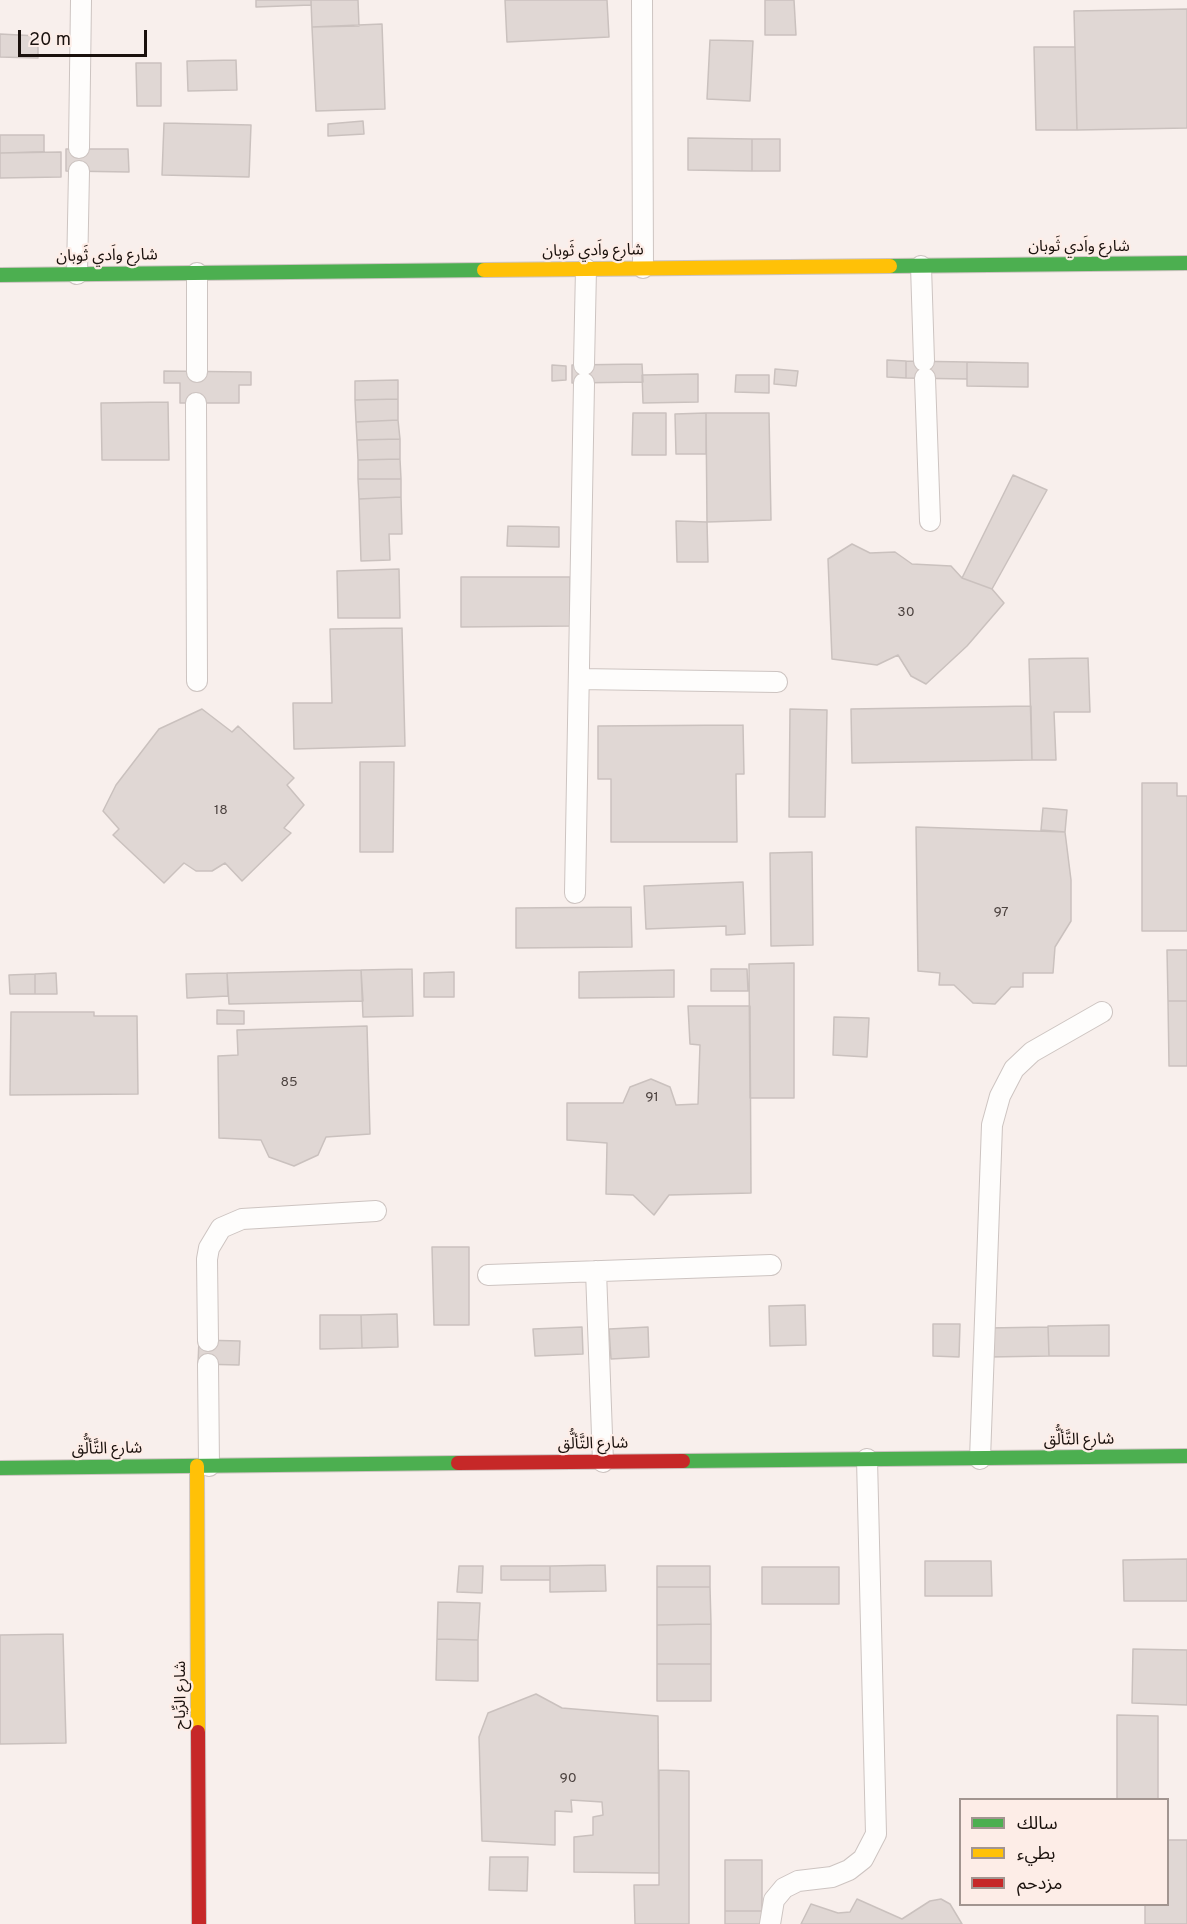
<!DOCTYPE html>
<html>
<head>
<meta charset="utf-8">
<style>
  body { margin:0 }
  #map { position:relative; width:1187px; height:1924px; overflow:hidden; background:#f8efec; font-family:Overpass,"Noto Sans Arabic",sans-serif }
  canvas { display:block }
  .legend { position:absolute; left:959px; top:1798px; width:210px; height:108px; box-sizing:border-box; background:#fdede7; border:2px solid #a29590; margin:0; padding:8px 10px; list-style:none; font-size:18px; color:#1a110d }
  .legend li { display:flex; align-items:center; gap:12px; height:30px }
  .legend b { width:30px; border:2px solid #a29590 }
  .scale { position:absolute; left:18px; top:30px; width:129px; height:27px; box-sizing:border-box; border:3px solid #1a110d; border-top:0; padding-left:8px; font-size:18px; line-height:21px; white-space:nowrap; color:#1a110d; -webkit-text-stroke:4px #fdede7; paint-order:stroke }
</style>
</head>
<body>
<div id="map">
<canvas width="1187" height="1924"></canvas>
<ul class="legend">
<li><b style="height:8px;background:#4caf50"></b>سالك</li>
<li><b style="height:8px;background:#ffc107"></b>بطيء</li>
<li><b style="height:8px;background:#c62828"></b>مزدحم</li>
</ul>
<div class="scale">20 m</div>
</div>
<script>
const context = document.querySelector('canvas').getContext('2d');
context.lineJoin = 'round';
function paint(path, color) { context.fillStyle = color; context.fill(path, 'evenodd'); }
const poly = rows => new Path2D(rows.map(r => 'M' + r).join(''));
function trace(path, color, width, dash) { context.strokeStyle = color; context.lineWidth = width; context.lineCap = dash ? 'butt' : 'round'; context.setLineDash(dash || []); context.stroke(path); }
function label(font, color, halo, rows, align = 'center') {
  context.font = font + ' Overpass,"Noto Sans Arabic",sans-serif'; context.lineWidth = 4.5; context.setLineDash([]); context.textBaseline = 'middle'; context.strokeStyle = halo; context.fillStyle = color; for (const [text, x, y, turn = 0] of rows) {
    context.save(); context.translate(x, y); context.rotate((+turn || 0) * Math.PI / 180); context.textAlign = isNaN(turn) ? turn : align; if (halo) context.strokeText(text, 0, 0); context.fillText(text, 0, 0); context.restore();
  }
}
const building = poly([
  [256,0,311,0,311,5,256,7,256,0],
  [311,0,358,0,359,26,312,27,311,0],
  [505,0,607,0,609,37,507,42,505,0],
  [765,0,794,0,796,35,765,35,765,0],
  [1187,9,1187,128,1077,130,1074,11,1187,9],
  [382,24,385,109,316,111,312,27,382,24],
  [0,34,38,36,38,58,0,57,0,34],
  [710,40,753,41,750,101,707,99,710,40],
  [1034,47,1075,47,1077,130,1036,130,1034,47],
  [236,60,237,90,188,91,187,61,236,60],
  [136,63,161,63,161,106,137,106,136,63],
  [363,121,364,134,328,136,328,124,363,121],
  [164,123,251,125,249,177,162,175,164,123],
  [0,135,44,135,44,152,0,153,0,135],
  [688,138,752,139,752,171,688,170,688,138],
  [752,139,780,139,780,171,752,171,752,139],
  [66,149,128,149,129,172,66,171,66,149],
  [61,152,61,177,0,178,0,153,61,152],
  [887,360,906,361,906,378,887,377,887,360],
  [906,361,967,362,967,379,906,378,906,361],
  [967,362,1028,363,1028,387,967,386,967,362],
  [642,364,643,382,572,383,572,365,642,364],
  [552,365,566,366,566,380,552,381,552,365],
  [775,369,798,371,796,386,774,384,775,369],
  [164,371,251,372,251,385,239,385,239,403,180,403,180,383,164,383,164,371],
  [698,374,698,402,643,403,642,375,698,374],
  [736,375,769,375,769,393,735,392,736,375],
  [398,380,398,399,355,400,355,381,398,380],
  [398,399,398,420,356,422,355,400,398,399],
  [168,402,169,460,102,460,101,403,168,402],
  [633,413,666,413,666,455,632,455,633,413],
  [706,413,706,454,676,454,675,414,706,413],
  [706,413,769,413,771,520,707,522,706,413],
  [398,420,400,439,357,440,356,422,398,420],
  [400,439,400,459,358,460,357,440,400,439],
  [400,459,401,479,358,479,358,460,400,459],
  [1013,475,1047,490,992,589,962,578,1013,475],
  [358,479,401,479,401,497,359,499,358,479],
  [401,497,402,534,389,534,390,560,361,561,359,499,401,497],
  [676,521,707,522,708,562,677,562,676,521],
  [508,526,559,527,559,547,507,546,508,526],
  [852,544,870,553,895,552,912,564,951,566,962,578,992,589,1004,603,967,646,926,684,911,676,898,655,877,665,832,659,828,559,852,544],
  [399,569,400,618,338,618,337,571,399,569],
  [461,577,570,577,570,626,461,627,461,577],
  [402,628,405,746,294,749,293,703,332,703,330,629,402,628],
  [1088,658,1090,712,1054,712,1056,760,1032,760,1029,659,1088,658],
  [1031,706,1032,760,852,763,851,709,1031,706],
  [202,709,232,732,238,726,294,778,287,785,304,805,284,828,291,833,242,881,225,863,212,871,196,871,184,863,164,883,113,835,119,829,103,811,116,785,159,729,202,709],
  [790,709,827,710,825,817,789,817,790,709],
  [743,725,744,774,736,774,737,842,611,842,611,779,598,779,598,726,743,725],
  [360,762,394,762,393,852,360,852,360,762],
  [1142,783,1177,783,1177,796,1187,796,1187,931,1142,931,1142,783],
  [1043,808,1067,810,1065,832,1041,830,1043,808],
  [916,827,1065,832,1071,880,1071,921,1055,947,1053,973,1023,973,1023,987,1011,987,995,1004,973,1003,954,985,939,985,940,973,918,971,916,827],
  [812,852,813,945,771,946,770,853,812,852],
  [743,882,745,934,726,935,726,926,646,929,644,886,743,882],
  [631,907,632,947,516,948,516,908,631,907],
  [1167,950,1187,950,1187,1001,1168,1001,1167,950],
  [794,963,794,1098,750,1098,749,964,794,963],
  [412,969,413,1016,363,1017,361,970,412,969],
  [711,969,747,969,748,991,711,991,711,969],
  [361,970,363,1001,229,1004,227,973,361,970],
  [674,970,674,997,579,998,579,972,674,970],
  [454,972,454,997,424,997,424,973,454,972],
  [56,973,57,994,35,994,35,974,56,973],
  [227,973,228,996,187,998,186,974,227,973],
  [35,974,35,994,10,994,9,975,35,974],
  [1168,1001,1187,1001,1187,1066,1169,1066,1168,1001],
  [688,1006,750,1006,751,1193,669,1195,654,1215,633,1195,606,1194,607,1143,567,1140,567,1103,623,1103,630,1087,651,1079,670,1087,676,1105,698,1104,700,1045,690,1044,688,1006],
  [217,1010,244,1011,244,1024,217,1024,217,1010],
  [11,1012,94,1012,94,1016,137,1016,138,1094,10,1095,11,1012],
  [834,1017,869,1018,867,1057,833,1055,834,1017],
  [367,1026,370,1134,326,1137,318,1155,294,1166,269,1157,261,1140,219,1138,218,1056,238,1055,237,1030,367,1026],
  [432,1247,469,1247,469,1325,434,1325,432,1247],
  [805,1305,806,1345,770,1346,769,1306,805,1305],
  [397,1314,398,1347,362,1348,361,1315,397,1314],
  [320,1315,361,1315,362,1348,320,1349,320,1315],
  [933,1324,960,1324,959,1357,933,1356,933,1324],
  [1109,1325,1109,1356,1049,1356,1048,1326,1109,1325],
  [582,1327,583,1354,535,1356,533,1329,582,1327],
  [648,1327,649,1357,611,1359,609,1329,648,1327],
  [1048,1327,1049,1356,989,1357,988,1328,1048,1327],
  [199,1340,240,1341,239,1365,198,1364,199,1340],
  [1187,1559,1187,1601,1124,1601,1123,1560,1187,1559],
  [925,1561,991,1561,992,1596,925,1596,925,1561],
  [605,1565,606,1591,550,1592,550,1566,605,1565],
  [459,1566,483,1566,482,1593,457,1592,459,1566],
  [501,1566,550,1566,550,1580,501,1580,501,1566],
  [657,1566,710,1566,710,1587,657,1587,657,1566],
  [762,1567,839,1567,839,1604,762,1604,762,1567],
  [657,1587,710,1587,711,1624,657,1625,657,1587],
  [438,1602,480,1603,478,1640,437,1639,438,1602],
  [711,1624,711,1664,657,1664,657,1625,711,1624],
  [63,1634,66,1743,0,1744,0,1635,63,1634],
  [437,1639,478,1640,478,1681,436,1680,437,1639],
  [1133,1649,1187,1650,1187,1705,1132,1703,1133,1649],
  [657,1664,711,1664,711,1701,657,1701,657,1664],
  [536,1694,562,1708,658,1716,659,1873,574,1872,574,1837,593,1835,593,1817,603,1815,602,1802,571,1800,572,1812,555,1811,555,1845,482,1841,479,1737,488,1713,536,1694],
  [1117,1715,1158,1716,1158,1800,1117,1800,1117,1715],
  [659,1770,689,1771,689,1924,635,1924,634,1885,659,1885,659,1770],
  [1168,1840,1187,1840,1187,1924,1145,1924,1145,1904,1168,1904,1168,1840],
  [490,1857,528,1857,527,1891,489,1890,490,1857],
  [725,1860,762,1860,762,1911,725,1911,725,1860],
  [857,1899,902,1919,930,1901,941,1899,950,1904,962,1924,801,1924,811,1904,838,1913,850,1912,857,1899],
  [725,1911,762,1911,762,1924,725,1924,725,1911]
]);
paint(building, '#e0d7d4');
trace(building, '#cac1be', 1.5);
const lane = poly([
  [642,0,643,268],
  [79,148,81,0],
  [921,266,924,361],
  [197,273,197,372],
  [77,274,79,171],
  [584,365,586,269],
  [925,378,930,521],
  [196,403,197,681],
  [579,679,777,682],
  [575,893,584,383],
  [596,1271,603,1462],
  [488,1275,771,1265],
  [208,1341,207,1259,209,1248,221,1228,242,1219,376,1211],
  [208,1364,209,1466],
  [980,1459,992,1125,1000,1096,1014,1069,1032,1052,1102,1012],
  [770,1924,774,1900,784,1888,798,1881,832,1877,849,1870,863,1859,876,1834,867,1459]
]);
const fast = poly([
  [890,266,1187,263],
  [0,275,484,270],
  [683,1461,1187,1456],
  [0,1468,458,1463]
]);
const slow = poly([
  [484,270,890,266],
  [197,1466,198,1732]
]);
const jam = poly([
  [458,1463,683,1461],
  [198,1732,199,1924]
]);
trace(lane, '#cdc4c1', 22);
trace(fast, '#cdc4c1', 16);
trace(slow, '#cdc4c1', 16);
trace(jam, '#cdc4c1', 16);
trace(lane, '#fefdfc', 20);
trace(fast, '#4caf50', 14);
trace(slow, '#ffc107', 14);
trace(jam, '#c62828', 14);
label('14px', '#4c423f', null, [
  ["30",906,613],
  ["18",221,811],
  ["97",1001,913],
  ["85",289,1083],
  ["91",652,1098],
  ["90",568,1779]
]);
label('16px', '#1a110d', '#fdede7', [
  ["شارع واَدي ثَوبان",1079,248],
  ["شارع واَدي ثَوبان",593,252,-1],
  ["شارع واَدي ثَوبان",107,257,-1],
  ["شارع التَّألُّق",1079,1441,-1],
  ["شارع التَّألُّق",593,1445,-1],
  ["شارع التَّألُّق",107,1450,-1],
  ["شارع الرِّياح",182,1695,-90]
]);
</script>
</body>
</html>
